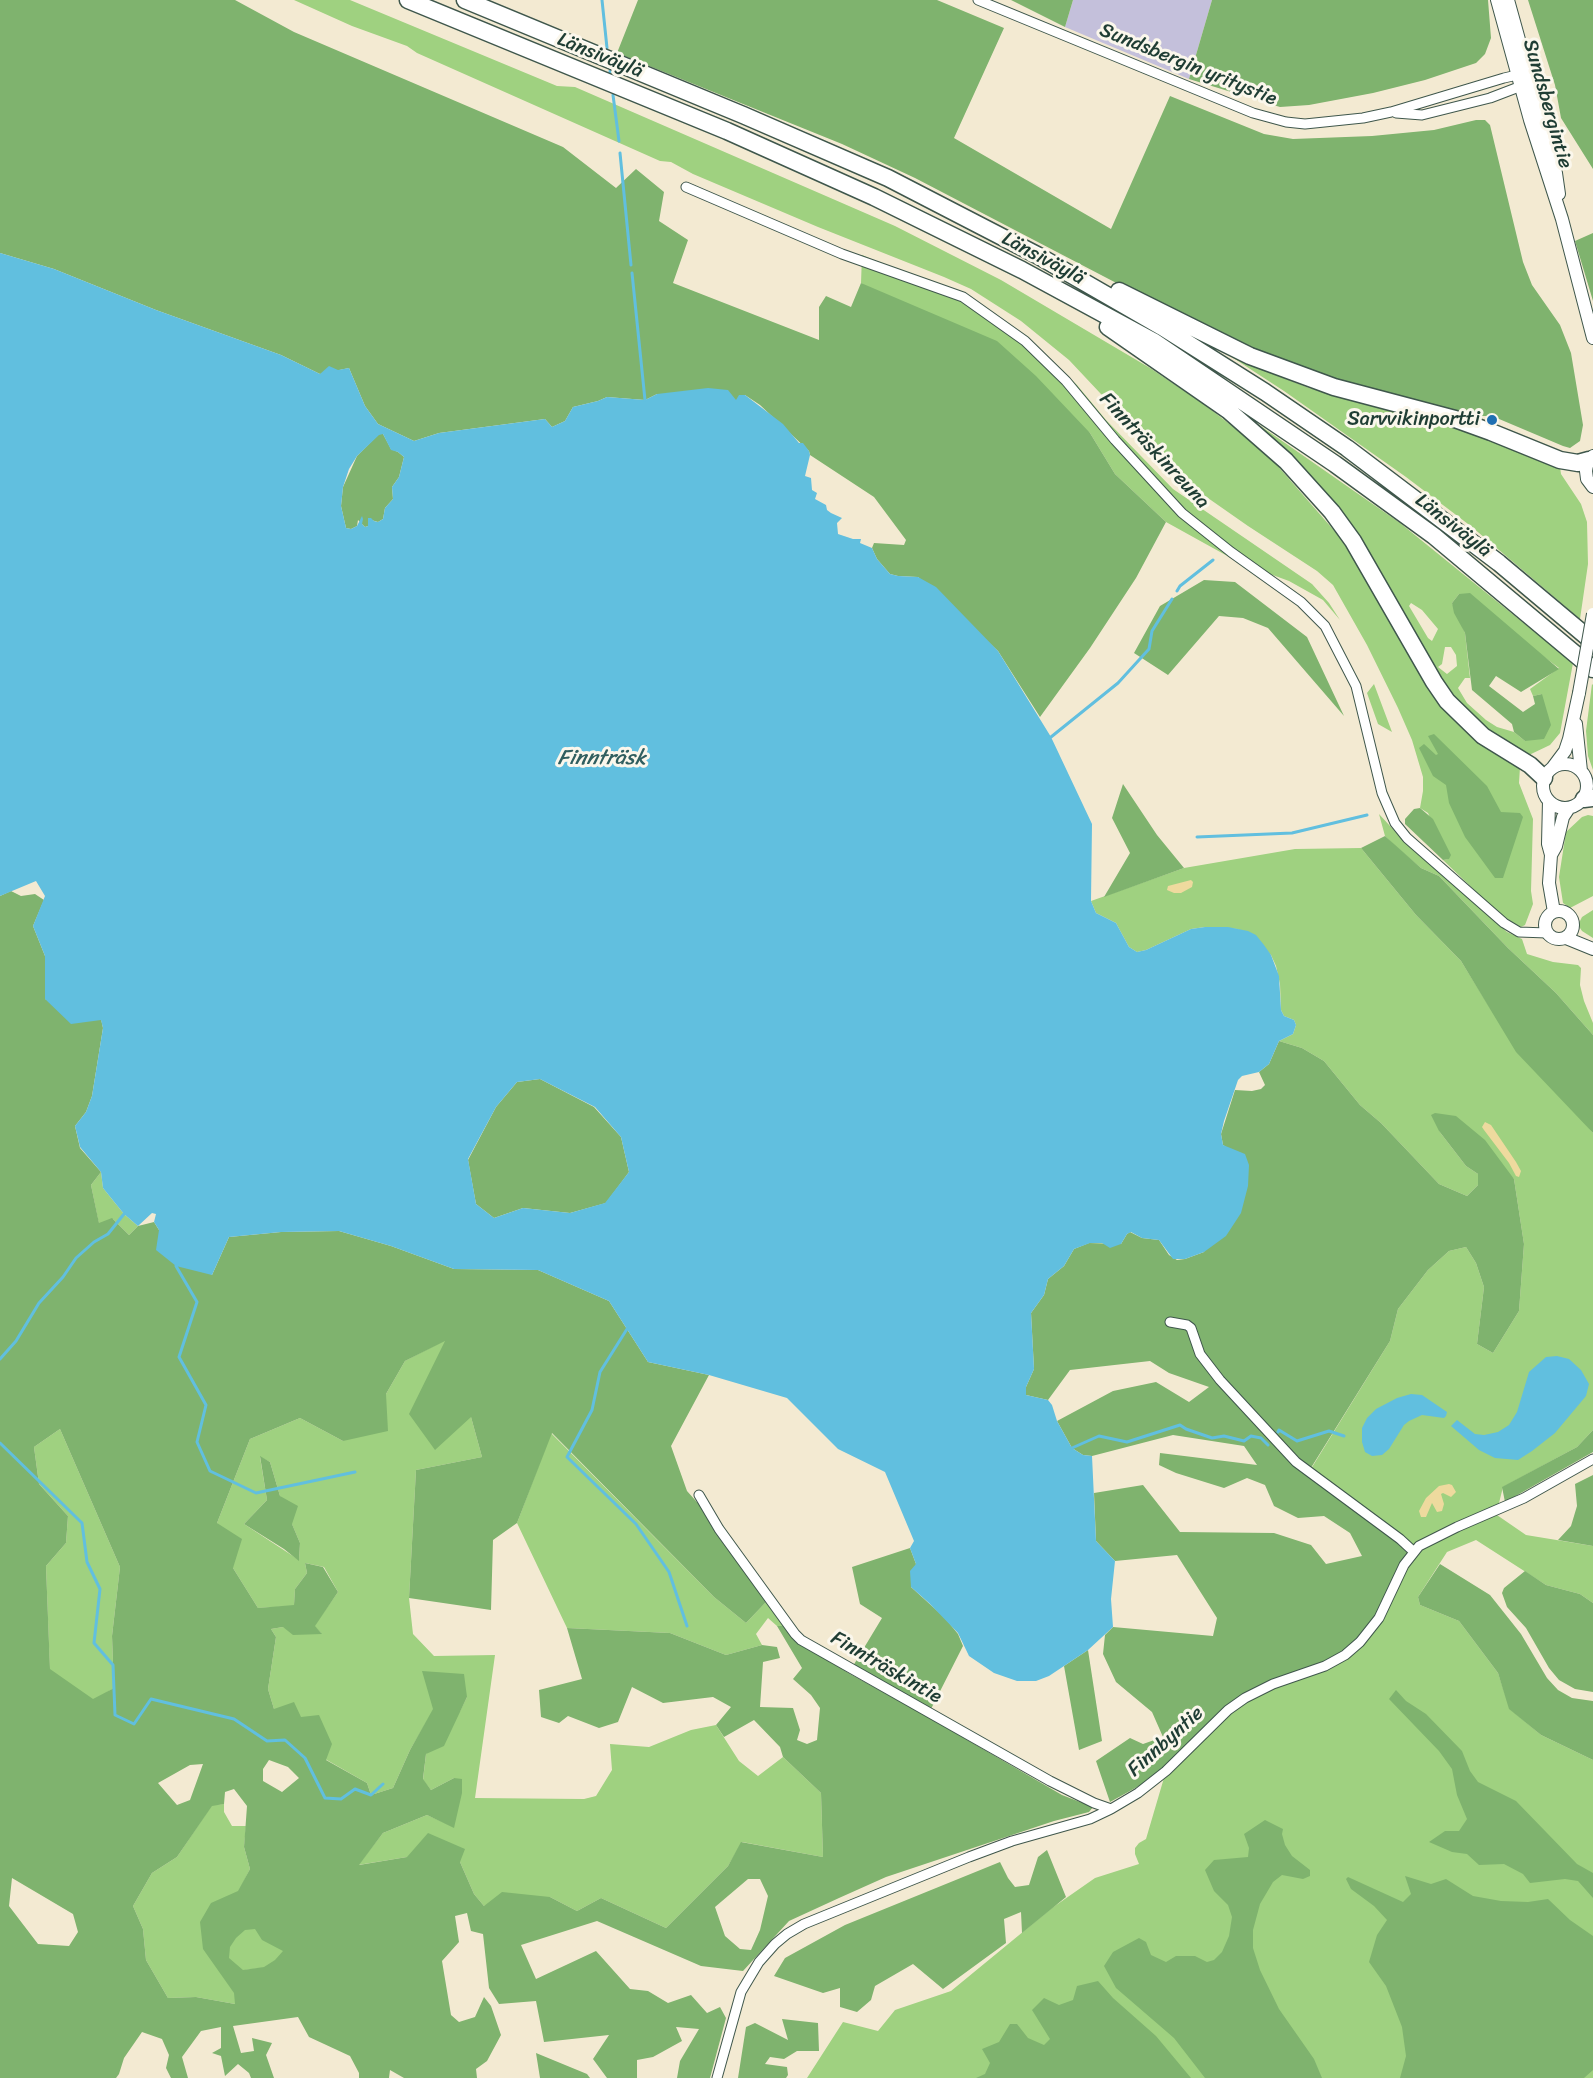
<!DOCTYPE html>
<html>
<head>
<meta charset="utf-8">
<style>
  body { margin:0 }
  canvas { display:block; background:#f3ead2 }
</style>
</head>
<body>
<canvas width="1593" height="2078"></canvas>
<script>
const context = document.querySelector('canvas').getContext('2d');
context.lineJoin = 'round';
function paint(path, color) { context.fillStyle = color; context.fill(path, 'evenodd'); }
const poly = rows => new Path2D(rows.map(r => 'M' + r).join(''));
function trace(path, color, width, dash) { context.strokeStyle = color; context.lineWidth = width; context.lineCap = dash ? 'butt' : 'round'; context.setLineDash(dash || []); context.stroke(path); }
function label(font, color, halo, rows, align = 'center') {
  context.font = font + ' Sriracha,sans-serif'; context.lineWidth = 6; context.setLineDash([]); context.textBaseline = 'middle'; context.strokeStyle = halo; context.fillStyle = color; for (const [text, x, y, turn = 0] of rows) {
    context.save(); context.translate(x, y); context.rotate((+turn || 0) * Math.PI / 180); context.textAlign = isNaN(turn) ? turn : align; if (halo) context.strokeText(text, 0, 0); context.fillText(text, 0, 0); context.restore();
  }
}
paint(poly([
  [1073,0,1212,0,1189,79,1065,27]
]), '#c4c0db');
paint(poly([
  [294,0,350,0,557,86,575,87,895,226,1001,280,1150,368,1205,405,1250,440,1276,464,1338,535,1364,573,1424,681,1457,722,1473,736,1520,767,1519,783,1533,819,1531,891,1533,904,1525,925,1521,927,1512,922,1496,911,1443,860,1448,859,1428,813,1420,808,1423,791,1423,777,1412,740,1398,708,1367,645,1333,585,1317,571,1248,526,1175,475,1167,467,1162,458,1135,434,1116,410,1069,360,1021,321,971,289,944,277,818,227,693,174,671,162,660,161,417,53,407,46,352,26],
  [862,255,970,301,1015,329,1036,345,1077,385,1106,420,1173,489,1312,584,1329,603,1340,620,1323,600,1289,581,1240,563,1166,522,1115,474,1090,433,861,283],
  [1221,350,1263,370,1309,388,1473,431,1560,467,1561,474,1581,504,1587,522,1588,564,1580,619,1472,527,1406,477,1284,391],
  [1252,420,1400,523,1573,663,1560,733,1550,745,1529,755,1519,751,1481,728,1456,705,1381,577],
  [1459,594,1559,668,1530,689,1533,696,1542,694,1525,741,1514,732,1497,727,1486,720,1467,703,1458,688,1465,678,1470,678,1465,633,1452,603],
  [1411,603,1422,610,1438,629,1432,641,1428,638,1409,606],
  [1445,647,1451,647,1456,655,1457,666,1447,674,1438,667,1442,664],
  [1374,684,1392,732,1378,724,1367,693],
  [1592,684,1593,685,1593,770,1588,756,1586,731],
  [1379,814,1402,839,1489,916,1507,932,1522,939,1527,954,1553,962,1578,965,1581,968,1580,985,1584,1001,1593,1023,1593,1035,1556,993,1508,948,1439,876,1421,868,1396,847,1385,836],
  [1588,815,1593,816,1593,896,1570,908,1563,903,1559,877,1566,832,1582,817],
  [1361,848,1416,915,1461,961,1490,1008,1593,1133,1593,1430,1577,1447,1503,1487,1497,1511,1494,1513,1526,1535,1593,1546,1593,1603,1580,1594,1546,1585,1476,1540,1447,1552,1418,1597,1420,1605,1459,1621,1498,1673,1510,1709,1541,1735,1593,1760,1593,2078,807,2078,843,2022,878,2031,895,2010,951,1991,1052,1908,1095,1878,1139,1864,1135,1854,1135,1848,1139,1843,1146,1839,1166,1771,1228,1710,1404,1565,1309,1472,1390,1341,1398,1309,1428,1270,1449,1251,1466,1247,1476,1263,1484,1287,1477,1344,1493,1353,1519,1311,1524,1244,1514,1179,1439,1131,1466,1166,1478,1174,1478,1185,1467,1196,1439,1184,1381,1123,1360,1105,1324,1061,1302,1048,1279,1041,1293,1034,1296,1025,1294,1020,1284,1016,1281,1010,1280,984,1276,966,1271,955,1238,929,1205,927,1191,929,1146,950,1137,952,1129,947,1116,923,1096,913,1091,901,1184,868,1295,849],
  [1593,910,1593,938,1582,931,1578,925,1582,917],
  [101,1172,103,1188,124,1214,138,1226,129,1235,113,1219,99,1224,91,1185],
  [445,1340,471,1417,482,1457,416,1470,409,1598,413,1634,434,1656,495,1655,475,1798,584,1799,596,1796,612,1770,610,1744,649,1747,691,1730,716,1725,739,1761,758,1776,783,1757,821,1793,823,1857,742,1842,728,1866,666,1928,601,1898,577,1911,550,1897,484,1906,474,1894,460,1862,407,1857,358,1865,383,1833,427,1815,454,1827,454,1778,431,1790,423,1780,426,1754,460,1711,467,1697,434,1709,410,1750,393,1788,371,1795,367,1783,325,1759,300,1717,274,1709,268,1689,276,1637,271,1629,283,1627,321,1633,314,1626,338,1592,324,1567,305,1563,307,1573,295,1589,294,1606,258,1608,233,1568,217,1523,250,1439,300,1418,343,1441,386,1394,405,1361],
  [260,1457,270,1462,280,1496,300,1543,299,1560,244,1524,267,1500],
  [60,1429,120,1567,112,1636,114,1688,52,1725,46,1566,66,1543,68,1516,39,1484,34,1447],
  [551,1433,714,1597,746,1623,767,1601,783,1626,777,1626,768,1618,756,1634,762,1645,726,1655,670,1633,567,1628,517,1523],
  [224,1804,224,1812,232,1826,246,1826,244,1847,250,1869,239,1891,407,1950,221,1973,235,1993,235,2004,196,1997,168,1998,146,1960,143,1929,133,1906,152,1873,177,1857,212,1805]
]), '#9fd180');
paint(poly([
  [0,0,235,0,294,32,563,147,616,188,636,169,664,192,659,221,688,240,673,283,819,340,819,307,826,296,851,307,861,283,997,341,1036,376,1090,433,1115,474,1166,522,1136,578,1090,648,1040,717,998,651,918,577,898,576,890,574,877,559,872,548,874,543,904,545,906,540,874,497,810,455,809,451,760,405,745,395,736,401,657,394,645,400,607,397,598,401,573,407,565,421,552,427,545,419,439,433,414,441,378,424,365,406,349,368,320,374,281,355,156,310,54,269,0,253],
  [638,0,937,0,1004,28,954,138,1111,229,1170,96,1264,134,1293,139,1372,136,1434,130,1476,120,1485,120,1490,125,1523,262,1532,285,1560,325,1571,353,1583,425,1580,441,1570,448,1563,446,1492,416,1476,416,1356,387,1242,345,1172,312,915,178,842,144,617,53],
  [1011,0,1073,0,1065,27],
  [1212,0,1488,0,1491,38,1485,54,1476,63,1425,80,1373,93,1309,105,1280,107,1189,79],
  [1528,0,1593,0,1593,169,1561,118,1555,85],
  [1593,233,1593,301,1575,241],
  [379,434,383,434,391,449,398,452,404,457,399,477,392,487,393,499,385,508,383,519,378,522,368,519,368,526,365,527,358,520,357,526,351,529,346,528,341,506,343,487,357,456],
  [1204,580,1235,582,1307,637,1344,716,1268,628,1243,618,1219,616,1168,675,1134,653,1160,606],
  [1470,593,1559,669,1521,692,1496,676,1489,686,1523,712,1535,704,1533,696,1542,694,1551,725,1544,739,1525,741,1514,732,1512,724,1472,690,1465,633,1454,613,1452,603,1459,594],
  [1434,734,1487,786,1501,812,1520,813,1523,817,1503,878,1495,878,1465,837,1449,803,1446,785,1433,776,1419,748,1424,744,1436,755,1438,754,1428,736],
  [1123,784,1157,835,1184,868,1104,897,1130,853,1112,818],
  [1420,808,1433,819,1451,855,1449,859,1443,860,1405,824,1405,819,1414,809],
  [1385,836,1421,868,1439,876,1508,948,1556,993,1593,1035,1593,1133,1516,1052,1461,961,1416,915,1361,848],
  [11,891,21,896,35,894,44,900,33,926,45,956,45,999,101,1019,103,1028,92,1096,86,1112,75,1126,80,1148,101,1172,91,1185,99,1223,112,1218,129,1235,138,1226,154,1222,159,1230,212,1275,229,1237,281,1232,339,1231,391,1246,454,1269,538,1270,609,1301,648,1362,709,1375,671,1446,687,1491,704,1510,767,1601,746,1623,714,1597,552,1433,517,1523,493,1540,491,1610,409,1598,416,1470,482,1457,471,1417,435,1450,409,1414,445,1341,405,1361,386,1394,388,1431,343,1441,300,1418,250,1439,217,1523,242,1539,233,1568,258,1608,294,1605,295,1589,307,1573,305,1563,323,1567,338,1592,315,1626,322,1634,293,1635,283,1627,271,1629,276,1637,268,1689,274,1709,294,1702,301,1717,319,1715,332,1744,326,1760,367,1783,371,1795,393,1788,410,1750,433,1709,422,1671,464,1674,467,1697,444,1746,426,1754,423,1779,431,1790,454,1778,462,1779,462,1793,454,1828,427,1815,383,1833,359,1865,407,1857,428,1833,465,1849,460,1862,474,1894,484,1906,502,1892,550,1897,577,1911,601,1898,666,1928,728,1866,741,1842,823,1857,821,1793,783,1757,780,1747,754,1720,724,1737,716,1725,731,1707,713,1697,663,1703,632,1687,618,1722,599,1728,568,1716,559,1723,541,1717,539,1690,582,1679,567,1628,670,1633,726,1655,762,1645,777,1647,780,1658,763,1662,760,1707,793,1708,800,1730,797,1740,807,1744,817,1740,820,1708,811,1695,793,1679,802,1668,777,1626,783,1626,798,1642,850,1674,926,1716,1062,1795,1093,1807,1089,1812,1054,1821,886,1877,839,1898,789,1921,743,1971,701,1966,597,1921,521,1945,536,1979,596,1951,630,1989,648,1991,668,2003,691,1995,707,2013,720,2007,726,2018,710,2078,677,2078,680,2061,699,2029,676,2027,682,2041,653,2057,637,2060,637,2078,607,2078,593,2059,609,2035,544,2042,536,2001,499,2004,489,1988,483,1934,471,1931,467,1913,455,1916,459,1942,442,1961,451,2015,459,2022,475,2017,484,1997,491,2006,501,2035,487,2061,476,2069,477,2078,404,2078,390,2070,389,2078,359,2078,359,2073,350,2056,309,2037,298,2017,233,2026,241,2053,254,2051,252,2038,272,2043,266,2055,274,2078,251,2078,249,2073,238,2064,225,2076,221,2056,212,2053,221,2048,221,2027,201,2031,182,2057,188,2078,171,2078,166,2068,169,2055,162,2039,142,2032,124,2058,119,2074,116,2078,0,2078,0,896],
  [60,1429,120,1567,112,1636,114,1688,93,1699,50,1669,46,1566,66,1543,68,1516,39,1484,34,1447],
  [269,1760,288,1767,299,1778,282,1792,263,1781,263,1769],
  [203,1764,190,1800,177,1805,158,1783,190,1765],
  [234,1789,247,1806,244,1847,250,1869,238,1891,211,1903,200,1922,203,1949,234,1993,235,2004,196,1997,168,1998,146,1960,143,1929,133,1906,152,1873,177,1857,212,1806,224,1804,225,1792],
  [12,1878,73,1914,78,1932,69,1946,38,1944,9,1906],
  [748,1879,760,1879,768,1896,760,1930,751,1950,740,1949,725,1936,715,1907],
  [255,1929,262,1940,283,1951,275,1960,264,1967,243,1970,229,1958,230,1947,236,1938,245,1930],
  [1279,1041,1302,1048,1324,1061,1360,1105,1381,1123,1439,1184,1467,1196,1478,1185,1478,1174,1466,1166,1439,1131,1431,1115,1435,1113,1456,1116,1485,1140,1514,1179,1524,1244,1519,1311,1493,1353,1477,1344,1484,1287,1476,1263,1466,1247,1449,1251,1428,1270,1398,1309,1390,1341,1309,1471,1413,1551,1379,1618,1345,1655,1245,1698,1166,1771,1110,1802,1096,1761,1130,1738,1143,1744,1163,1737,1152,1712,1116,1682,1103,1654,1105,1635,1113,1627,1213,1636,1217,1618,1177,1555,1115,1561,1096,1541,1094,1493,1143,1485,1180,1532,1274,1533,1311,1545,1326,1564,1362,1556,1350,1533,1324,1516,1298,1518,1274,1506,1265,1485,1247,1478,1224,1488,1176,1473,1159,1465,1160,1453,1257,1465,1244,1446,1173,1435,1092,1456,1083,1455,1072,1448,1057,1421,1113,1391,1156,1382,1189,1402,1209,1387,1169,1373,1150,1361,1070,1370,1048,1400,1026,1395,1026,1387,1034,1369,1031,1313,1044,1295,1048,1279,1064,1266,1074,1249,1089,1243,1121,1244,1127,1234,1130,1232,1142,1238,1159,1240,1169,1255,1177,1260,1185,1259,1204,1252,1229,1149,1223,1145,1221,1134,1235,1090,1252,1091,1261,1089,1265,1085,1259,1072,1269,1064],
  [540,1079,594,1107,621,1137,629,1172,606,1203,570,1213,523,1208,494,1218,476,1204,468,1160,496,1107,517,1082],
  [1593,1430,1593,1452,1505,1502,1502,1487,1577,1447],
  [260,1456,270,1462,280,1496,298,1506,292,1524,300,1543,299,1561,284,1549,244,1524,267,1500],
  [1593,1475,1593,1546,1558,1540,1571,1526,1577,1506,1575,1484],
  [910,1548,916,1564,911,1587,945,1618,958,1634,963,1646,931,1709,853,1666,882,1618,860,1604,852,1567],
  [1440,1564,1490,1595,1521,1634,1547,1678,1558,1690,1572,1698,1593,1701,1593,1760,1541,1735,1509,1709,1498,1673,1459,1621,1420,1605,1418,1597],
  [1525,1571,1546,1585,1580,1594,1593,1603,1593,1692,1575,1689,1559,1680,1549,1668,1526,1628,1507,1607,1502,1593,1504,1588],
  [1088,1650,1102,1741,1079,1750,1064,1666],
  [1396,1690,1406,1701,1426,1714,1462,1751,1470,1771,1478,1782,1516,1801,1577,1864,1593,1873,1593,1898,1578,1881,1565,1879,1530,1883,1523,1874,1504,1864,1479,1865,1467,1854,1452,1852,1429,1842,1445,1831,1459,1831,1467,1819,1457,1795,1452,1769,1439,1751,1389,1699],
  [1265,1820,1283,1829,1282,1834,1285,1845,1292,1856,1310,1870,1310,1876,1303,1879,1282,1875,1273,1882,1260,1904,1253,1930,1253,1948,1260,1970,1279,2009,1314,2059,1322,2078,1205,2078,1174,2038,1116,1988,1104,1966,1113,1952,1139,1938,1146,1942,1151,1955,1166,1962,1176,1956,1195,1956,1207,1962,1214,1960,1222,1952,1229,1936,1232,1917,1228,1905,1214,1891,1205,1870,1214,1860,1248,1857,1249,1848,1244,1834],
  [1047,1850,1066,1897,1022,1933,1021,1912,1004,1919,1006,1943,943,1989,913,1964,875,1986,871,2000,857,2012,840,2007,840,1988,823,1993,774,1976,785,1958,845,1925,1000,1862,1008,1878,1015,1887,1029,1885,1038,1857],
  [1405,1876,1431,1884,1446,1879,1473,1896,1501,1901,1528,1902,1548,1899,1570,1920,1593,1936,1593,2070,1584,2078,1400,2078,1406,2056,1402,2027,1386,1986,1369,1962,1377,1935,1387,1920,1374,1906,1351,1889,1346,1879,1348,1877,1403,1902,1411,1894],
  [1098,1981,1113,1998,1156,2036,1191,2078,976,2078,985,2074,990,2063,982,2049,999,2042,1010,2024,1017,2024,1028,2038,1044,2045,1050,2039,1032,2010,1044,1998,1059,2005,1073,2000,1077,1986],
  [782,2019,818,2023,819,2051,797,2051,784,2059,770,2057,765,2064,787,2067,788,2075,786,2078,738,2078,746,2027,755,2023,788,2040],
  [536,2053,587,2074,590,2078,540,2078]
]), '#7fb36e');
paint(poly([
  [1191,880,1193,882,1192,887,1181,893,1174,893,1167,890,1168,886],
  [1485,1122,1491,1125,1516,1162,1521,1171,1519,1177,1516,1176,1509,1163,1484,1130,1482,1127],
  [1449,1484,1452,1485,1456,1492,1451,1497,1443,1493,1441,1494,1444,1504,1442,1511,1437,1512,1432,1503,1426,1517,1421,1517,1419,1511,1426,1498,1439,1486]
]), '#eeda9e');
paint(poly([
  [0,253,54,269,156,310,281,355,320,374,329,366,338,370,349,368,365,406,378,424,414,441,439,433,545,419,552,427,565,421,573,407,598,401,607,397,645,400,657,394,708,388,728,390,736,400,739,395,745,395,783,424,799,443,803,443,809,451,810,455,805,476,811,478,812,490,817,493,815,499,826,505,827,510,831,513,842,518,837,523,838,534,853,539,861,539,860,543,872,548,877,559,890,574,898,576,918,577,936,587,998,651,1051,737,1092,824,1091,901,1096,913,1116,923,1129,947,1137,952,1146,950,1191,929,1205,927,1228,927,1248,931,1256,935,1264,945,1271,955,1279,976,1281,1010,1284,1016,1294,1020,1296,1025,1293,1034,1279,1041,1269,1064,1259,1072,1242,1076,1238,1080,1224,1121,1221,1134,1223,1145,1245,1154,1249,1165,1248,1186,1241,1213,1226,1236,1204,1252,1185,1259,1173,1259,1159,1240,1142,1238,1131,1232,1127,1234,1121,1244,1110,1248,1102,1243,1090,1243,1074,1249,1064,1266,1048,1279,1044,1295,1031,1313,1034,1369,1026,1387,1026,1395,1048,1400,1052,1405,1057,1421,1072,1448,1083,1455,1092,1456,1096,1541,1115,1561,1111,1599,1113,1627,1088,1650,1049,1676,1036,1681,1017,1681,994,1673,969,1656,958,1633,929,1603,911,1587,910,1571,916,1564,910,1548,914,1541,885,1472,838,1449,787,1398,709,1375,648,1362,609,1301,538,1270,454,1269,391,1246,339,1231,281,1232,229,1237,212,1275,176,1266,156,1250,159,1230,154,1222,156,1214,152,1213,138,1226,124,1214,103,1188,101,1172,80,1147,75,1126,86,1112,92,1096,103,1028,101,1020,71,1024,45,999,45,956,33,926,45,896,36,881,0,896],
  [383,434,391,450,398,452,404,457,399,477,392,487,393,499,385,508,383,519,378,522,374,521,371,518,368,518,368,526,365,527,362,524,363,519,362,516,357,526,351,529,346,528,341,506,343,487,349,469,357,456,379,435],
  [540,1079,595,1107,621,1137,629,1172,605,1203,570,1213,523,1208,494,1218,476,1204,468,1159,496,1107,517,1082],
  [1557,1356,1569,1359,1581,1370,1589,1384,1586,1396,1555,1433,1532,1451,1518,1460,1495,1458,1479,1450,1451,1426,1457,1420,1475,1434,1484,1435,1498,1432,1509,1425,1517,1412,1529,1372,1546,1357],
  [1411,1394,1422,1395,1447,1412,1446,1416,1444,1418,1422,1415,1409,1421,1404,1425,1389,1449,1382,1455,1372,1456,1365,1452,1362,1442,1362,1428,1367,1418,1376,1409,1397,1398]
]), '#61bfdf');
trace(poly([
  [602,0,607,48],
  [610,71,610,72],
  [613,95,619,141],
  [620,153,631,265],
  [632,273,645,400],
  [1177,591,1180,586,1213,560],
  [1051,737,1118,683,1149,649,1152,631,1172,599],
  [1197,837,1292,833,1367,815],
  [176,1266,197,1302,179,1357,206,1405,197,1442,210,1471,256,1493,355,1472],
  [627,1329,600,1372,592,1410,567,1457,636,1524,669,1572,687,1626],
  [0,1359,16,1341,39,1303,63,1277,76,1258,94,1242,108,1234,124,1214],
  [1278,1432,1279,1430,1297,1441,1329,1431,1344,1436],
  [0,1443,82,1523,87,1562,100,1589,94,1643,113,1665,115,1715,134,1724,151,1699,234,1719,267,1741,285,1740,305,1758,325,1798,341,1799,355,1789,371,1795,383,1784],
  [1072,1448,1099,1436,1127,1442,1180,1425,1186,1429,1212,1438,1224,1436,1244,1441,1251,1436,1261,1438,1268,1445]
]), '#61bfdf', 3);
const minor = poly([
  [978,0,1253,113,1286,122,1305,124,1363,118,1391,112,1504,78,1517,75,1522,77],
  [1396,113,1422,115,1490,98,1524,85],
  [686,187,842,254,963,297,1025,341,1066,381,1115,440,1182,513,1231,552,1301,602,1325,626,1356,686,1382,793,1395,823,1407,838,1504,923,1519,932,1547,933],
  [1170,1322,1187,1325,1191,1328,1200,1354,1220,1380,1296,1462,1400,1539,1413,1551],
  [699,1495,719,1529,795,1634,801,1640,1050,1781,1094,1803,1111,1809],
  [717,2078,741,1992,759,1962,775,1944,787,1934,804,1924,969,1857,1012,1841,1090,1819,1111,1809,1138,1793,1166,1771,1228,1710,1245,1698,1273,1684,1325,1666,1345,1655,1360,1642,1379,1618,1404,1565,1419,1546,1457,1527,1524,1498,1593,1459]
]);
const secondary = poly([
  [1497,0,1530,120,1562,219,1593,338],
  [1508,0,1556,173,1559,194],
  [1593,456,1587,465,1586,471,1587,479,1593,487],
  [1576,724,1581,771],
  '1543 786a22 22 0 1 1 44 0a22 22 0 1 1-44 0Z',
  [1553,767,1565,751,1569,739,1579,693],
  [1549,801,1548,844,1551,855],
  '1545 925a14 14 0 1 1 28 0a14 14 0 1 1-28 0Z',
  [1554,912,1549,883,1551,855,1556,846,1563,817,1569,808],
  [1566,938,1593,949]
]);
const motorway = poly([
  [408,0,727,131,874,197,1022,270,1153,341,1335,464,1434,536,1593,669],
  [465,0,743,115,888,178,1037,255,1162,327,1265,392,1347,448,1499,563,1593,642],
  [1119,291,1250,356,1334,387,1455,419,1491,432,1560,460,1578,463,1589,460],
  [1108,327,1229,411,1286,461,1332,512,1353,541,1434,682,1447,701,1483,736,1530,765,1544,778],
  [1584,799,1593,798]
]);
trace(minor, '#3f574c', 11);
trace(secondary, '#3f574c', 14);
trace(motorway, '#3f574c', 19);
trace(minor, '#fff', 9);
trace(secondary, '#fff', 12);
trace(motorway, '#fff', 16);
const secondaryBridge = poly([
  [1579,693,1593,614]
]);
trace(secondaryBridge, '#3f574c', 14, []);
trace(secondaryBridge, '#fff', 12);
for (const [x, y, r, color] of [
  [1492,420,6,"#1f6fb2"]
]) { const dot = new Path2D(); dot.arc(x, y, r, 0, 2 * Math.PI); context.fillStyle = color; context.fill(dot); trace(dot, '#fbf7ec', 2); }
label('20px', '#1f3d34', '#fbf7ec', [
  ["Länsiväylä",600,56,22],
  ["Sundsbergin yritystie",1188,65,22],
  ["Sundsbergintie",1547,104,74],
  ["Länsiväylä",1043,259,28],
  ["Finnträskinreuna",1154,451,47],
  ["Länsiväylä",1453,526,38],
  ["Finnträskintie",886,1668,30],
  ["Finnbyntie",1166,1742,-42]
]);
label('20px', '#1f3d34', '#fbf7ec', [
  ["Sarvvikinportti",1480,420]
], 'right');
label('italic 21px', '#305e5f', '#fbf7ec', [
  ["Finnträsk",602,759]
]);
</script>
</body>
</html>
